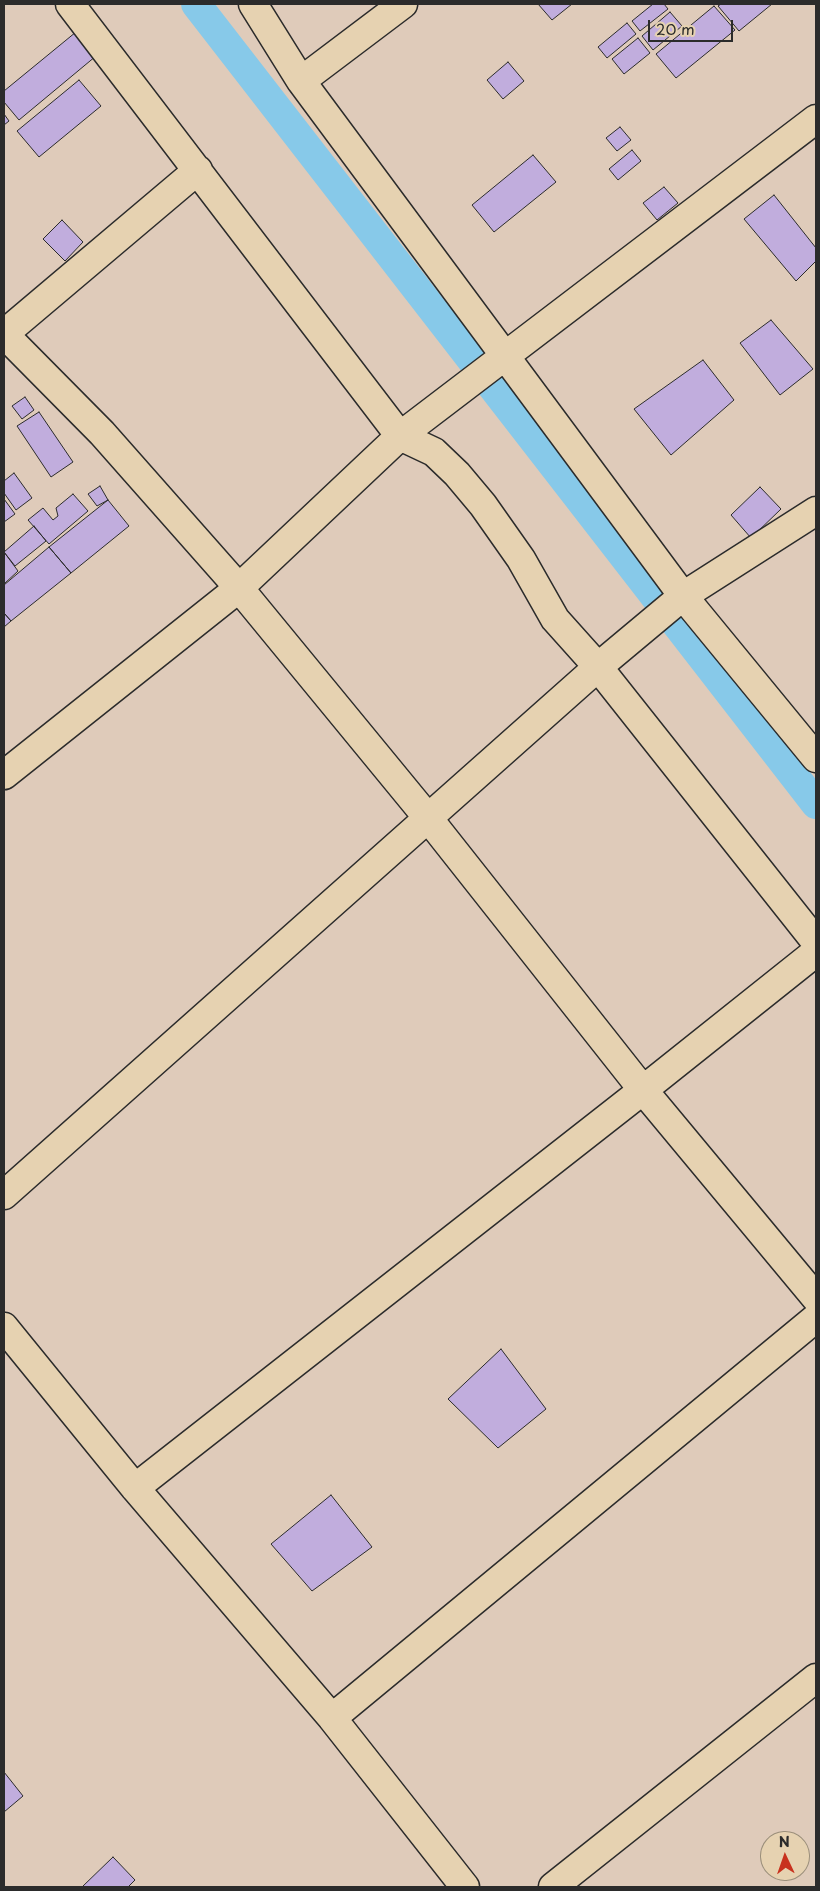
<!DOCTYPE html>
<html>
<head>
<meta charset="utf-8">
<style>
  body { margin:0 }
  #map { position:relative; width:820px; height:1891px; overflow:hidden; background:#dfcbba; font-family:"Playpen Sans",sans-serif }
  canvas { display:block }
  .frame { position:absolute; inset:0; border:5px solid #2b2b2b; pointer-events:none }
  .north { position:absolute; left:760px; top:1831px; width:50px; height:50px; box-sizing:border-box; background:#e6d2b1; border:1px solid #9b8f7b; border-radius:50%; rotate:357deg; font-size:14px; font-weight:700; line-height:20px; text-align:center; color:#2b2b2b }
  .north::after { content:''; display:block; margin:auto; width:18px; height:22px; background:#c8321e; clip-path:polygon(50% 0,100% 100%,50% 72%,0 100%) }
  .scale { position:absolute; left:648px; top:20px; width:85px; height:22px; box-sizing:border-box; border:2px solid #2b2b2b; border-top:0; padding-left:6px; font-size:15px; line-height:18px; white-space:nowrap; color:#2b2b2b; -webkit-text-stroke:4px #e6d2b1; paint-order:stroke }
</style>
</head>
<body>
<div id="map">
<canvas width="820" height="1891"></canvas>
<div class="frame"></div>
<div class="north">N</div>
<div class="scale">20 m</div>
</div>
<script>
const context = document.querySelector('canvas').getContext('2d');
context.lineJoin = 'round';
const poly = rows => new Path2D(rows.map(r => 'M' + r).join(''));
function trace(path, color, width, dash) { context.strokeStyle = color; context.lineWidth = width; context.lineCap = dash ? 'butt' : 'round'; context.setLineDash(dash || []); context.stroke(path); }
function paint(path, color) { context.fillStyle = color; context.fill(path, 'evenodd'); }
trace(poly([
  [196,4,816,804]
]), '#87c9e9', 30);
const building = poly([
  [538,4,572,4,552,20,538,4],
  [653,4,664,4,668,9,640,31,632,21,653,4],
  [721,4,772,4,739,31,718,6,721,4],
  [714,6,735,30,676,78,656,54,714,6],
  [670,12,682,26,653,50,642,36,670,12],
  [627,23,636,34,607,58,598,47,627,23],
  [76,32,96,56,19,120,4,102,4,91,76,32],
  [638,38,650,53,624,74,612,59,638,38],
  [508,62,524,81,503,99,487,80,508,62],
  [79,80,101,106,39,157,17,131,79,80],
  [4,114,9,121,4,125,4,114],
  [620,127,631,140,617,151,606,138,620,127],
  [632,150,641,161,618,180,609,169,632,150],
  [533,155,556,182,494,232,472,205,533,155],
  [664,187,678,203,657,220,643,203,664,187],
  [774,195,816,248,816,261,796,281,744,219,774,195],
  [62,220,83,242,65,261,43,239,62,220],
  [771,320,813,369,780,395,740,343,771,320],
  [703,360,734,400,671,455,634,409,703,360],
  [25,397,34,410,22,419,12,406,25,397],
  [39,412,73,462,51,477,17,426,39,412],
  [14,473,32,498,16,510,4,493,4,481,14,473],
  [100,486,108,500,97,506,88,494,100,486],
  [760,487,781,509,751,538,731,515,760,487],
  [73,494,88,511,49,544,28,520,43,508,53,520,58,516,56,508,73,494],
  [4,499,15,514,4,522,4,499],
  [108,500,129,526,71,573,49,547,108,500],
  [34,526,46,541,15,566,4,552,34,526],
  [49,547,71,573,11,621,4,613,4,585,49,547],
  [4,552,18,571,4,584,4,552],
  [4,613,11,621,4,627,4,613],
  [501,1349,546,1409,498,1448,448,1399,501,1349],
  [331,1495,372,1547,312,1591,271,1544,331,1495],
  [4,1772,23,1796,4,1812,4,1772],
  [113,1857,135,1880,128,1887,82,1887,113,1857]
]);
paint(building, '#c1addd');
trace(building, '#2b2b2b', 1);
const street = poly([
  [70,4,400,436,434,452,457,474,483,505,521,559,555,619,598,667,816,942],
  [253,4,301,81,683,596,816,758],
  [301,81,403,4],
  [198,170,4,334,102,433,239,588,428,818,643,1090,816,1298],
  [4,775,239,588,400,436,816,119],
  [4,1195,598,667,683,596,816,511],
  [4,1327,135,1488,332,1718,465,1887],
  [135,1488,643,1090,816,952],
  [332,1718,816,1318],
  [553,1887,816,1678]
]);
trace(street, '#2b2b2b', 31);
trace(street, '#e6d2b1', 28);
</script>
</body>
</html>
